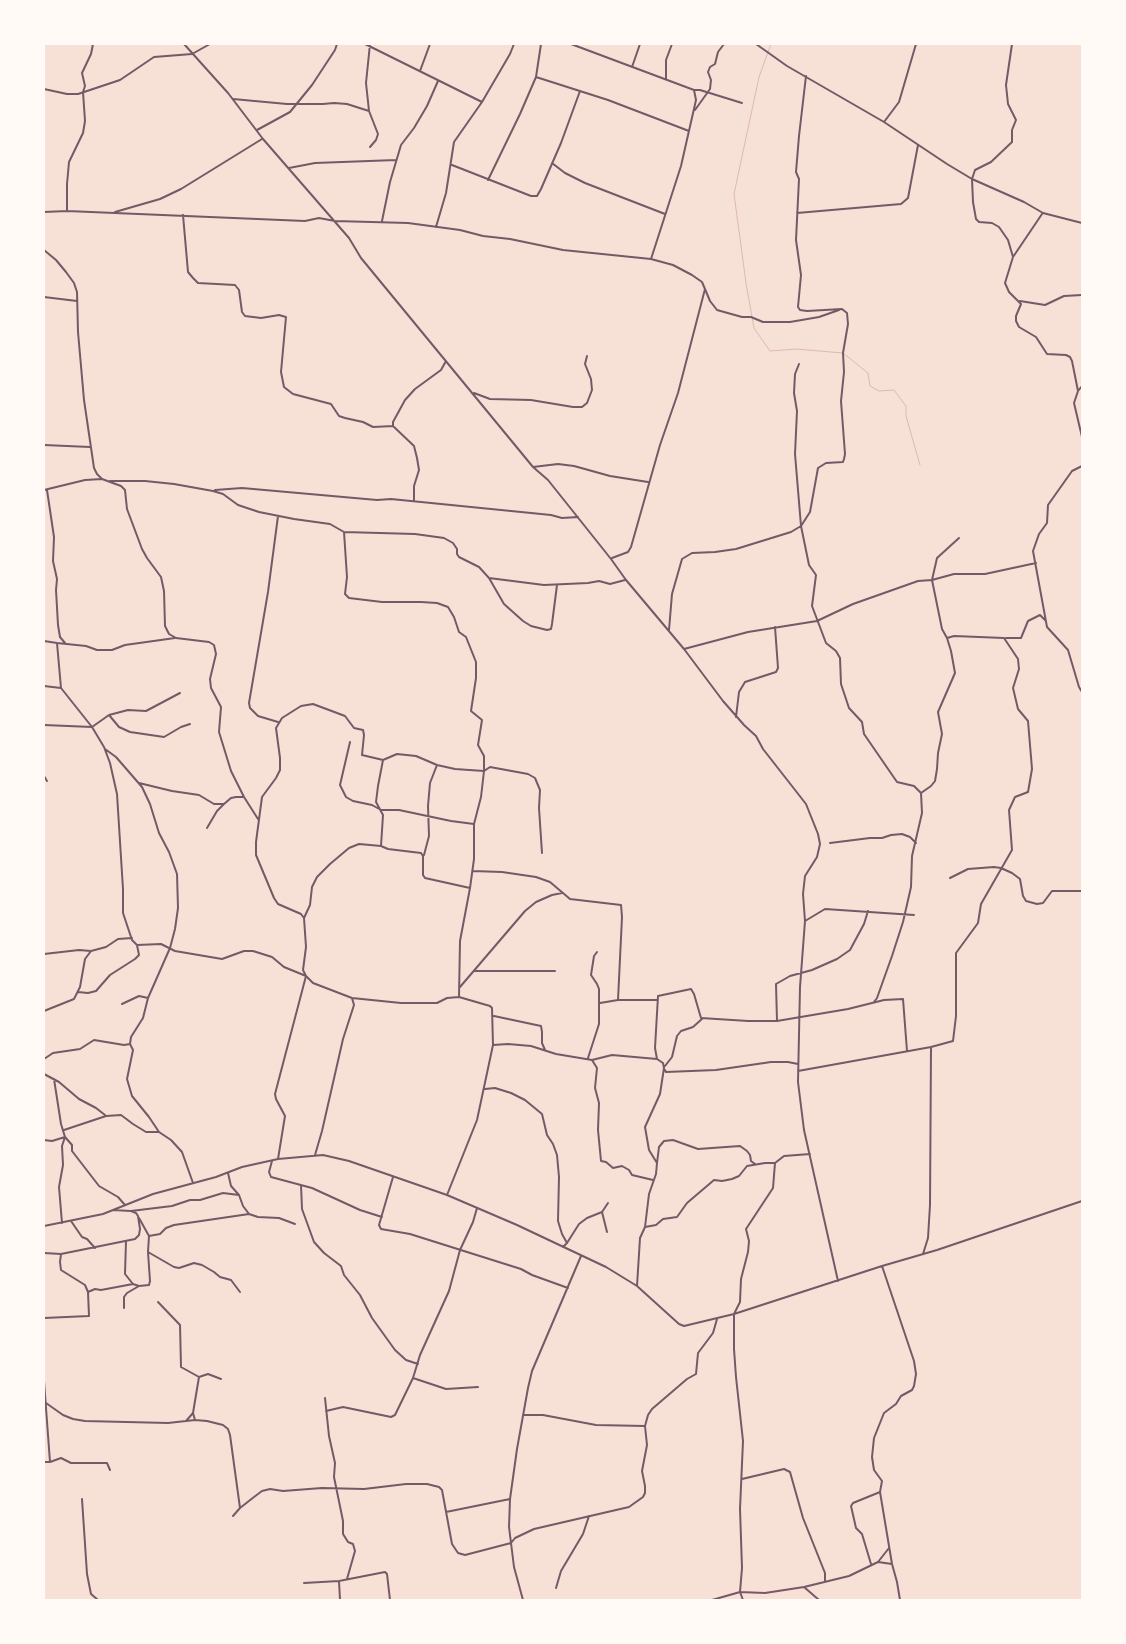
<!DOCTYPE html>
<html>
<head>
<meta charset="utf-8">
<style>
  body { margin:0 }
  #map { position:relative; width:1126px; height:1644px; overflow:hidden; background:#f7e1d7; font-family:Helvetica,sans-serif }
  canvas { display:block }
  .frame { position:absolute; inset:0; border:45px solid #fffaf5; pointer-events:none }
</style>
</head>
<body>
<div id="map">
<canvas width="1126" height="1644"></canvas>
<div class="frame"></div>
</div>
<script>
const context = document.querySelector('canvas').getContext('2d');
context.lineJoin = 'round';
const poly = rows => new Path2D(rows.map(r => 'M' + r).join(''));
function trace(path, color, width, dash) { context.strokeStyle = color; context.lineWidth = width; context.lineCap = dash ? 'butt' : 'round'; context.setLineDash(dash || []); context.stroke(path); }
trace(poly([
  [771,44,759,77,734,194,746,283,754,328,770,351,796,349,843,353,868,373,870,386,879,391,894,390,906,406,906,416,920,465]
]), '#dcb8b0', 1);
trace(poly([
  [184,44,228,93,263,139,349,238,361,258,533,467,548,480,611,559,626,580,684,649,723,701,744,725,756,736,763,749,806,804,818,834,820,844,817,857,805,876,803,894,805,921,800,987,798,1082,804,1130,838,1281],
  [365,44,482,102],
  [571,44,694,90,696,100,681,166,651,259],
  [756,44,787,66,884,122,947,164,972,179,1024,202,1043,213,1082,223],
  [1012,44,1006,85,1008,104,1016,120,1012,130,1012,142,991,162,975,170,972,179,973,202,976,219,979,222,992,223,999,227,1008,240,1013,257],
  [632,67,640,44],
  [420,71,430,44],
  [536,77,608,100,689,131],
  [666,79,666,60,672,44],
  [44,89,67,94,78,94,120,80,154,57,192,54,210,44],
  [694,90,700,90,742,103],
  [233,99,287,104,323,104,334,103,347,104,369,111,378,134,376,140,370,147],
  [695,110,710,89,711,80,708,72,710,67,715,64,718,52,724,44],
  [369,111,366,83,370,44],
  [884,122,899,102,916,44],
  [257,130,290,112,312,85,335,50,337,44],
  [552,163,565,173,585,183,665,214],
  [452,165,531,196,537,196,541,189,561,143,580,91],
  [289,168,315,163,396,160],
  [488,180,520,114,536,77,541,44],
  [67,211,67,184,69,162,83,133,85,121,83,92,85,86,82,73,91,54,93,44],
  [44,212,67,211,305,221,319,218,335,221,408,223,460,230,483,236,510,239,563,250,651,259,673,265,692,275,702,282,705,289,678,393,660,445,631,547,628,552,612,558],
  [115,212,160,199,181,189,262,139],
  [797,213,901,204,908,198,918,145],
  [1042,214,1013,257,1005,283,1009,292,1021,304,1016,316,1016,321,1019,327,1036,337,1047,354,1066,355,1070,357,1072,361,1078,391],
  [183,215,188,272,193,278,198,283,235,285,239,290,242,312,245,316,261,318,279,315,286,317,281,372,284,387,293,394,331,404,339,416,345,418,363,422,373,427,393,426],
  [382,221,390,182,401,145,414,128,427,106,438,81],
  [436,227,446,193,454,142,482,102,510,54,514,44],
  [44,250,56,260,66,272,74,283,77,292,78,332,84,400,94,468,97,474,102,479,121,486,125,490,127,509,142,549,147,558,161,577,164,591,165,626,169,634,176,638,209,642,214,645,216,654,210,679,211,688,221,707,219,732,231,771,244,797,258,819],
  [705,289,710,301,717,310,742,317,751,317,763,322,790,322,819,317,839,310],
  [44,297,77,301],
  [1020,301,1045,305,1064,296,1082,295],
  [799,364,795,374,794,393,797,411,795,454,801,526,809,565,816,575,812,606,826,643,836,651,840,658,841,684,849,708,862,722,864,734,897,782,914,786,921,793],
  [1082,386,1078,391,1074,403,1082,437],
  [474,393,490,399,531,400,573,407,582,407,587,403,592,390,591,379,585,364,587,356],
  [44,445,90,447],
  [1082,466,1072,471,1048,505,1047,523,1039,534,1033,551,1047,627,1068,650,1079,687,1082,692],
  [533,467,558,464,574,466,610,476,648,482],
  [110,481,145,481,174,484,213,491,223,494,238,505,259,512,294,519,330,524,344,532,415,534,444,538,453,543,457,549,457,554,459,557,479,567,489,578,504,604,523,621,531,626,547,630,551,629,552,624,557,585],
  [44,490,85,480,102,479],
  [47,490,54,537,53,561,57,579,56,590,58,625,60,637,65,643],
  [215,490,242,488,377,500,391,499,551,515,562,518,578,517],
  [414,501,414,486,419,470,417,458,414,446,393,426,393,422,405,400,415,389,441,370,446,361],
  [278,516,268,592,249,703,250,708,258,716,278,722],
  [344,532,347,577,345,594,349,598,382,602,421,602,437,603,448,607,454,617,459,632,466,637,476,662,476,678,471,711,482,720,478,745,484,756,484,771,481,797,474,824,474,859,470,888,460,941,459,997],
  [489,578,544,585,588,583,599,581,610,584,625,580],
  [669,630,672,594,682,559,692,553,715,552,736,549,791,532,801,526,810,512,818,468,826,463,843,462,844,459,845,454,841,401,844,372,843,353,848,324,847,313,842,309,807,311,800,310,798,307,801,275,796,240,799,179,796,172,799,136,806,76],
  [1006,638,1021,638,1028,621,1040,615,1046,621],
  [44,641,57,643,61,688,92,727,104,747,110,763,117,794,123,889,123,913,132,940,137,945,161,944,175,951,222,959,244,951,253,951,272,957,284,967,306,976,275,1094,276,1099,285,1116,278,1159],
  [57,643,86,646,97,650,112,650,125,645,175,638],
  [684,649,748,632,817,621,853,604,918,581,932,580,954,574,985,574,1036,563],
  [44,686,61,688],
  [109,715,119,727,130,732,164,737,181,727,190,724],
  [736,717,739,692,745,682,776,672,778,668,775,627],
  [44,725,92,727,109,715,128,710,146,711,180,693],
  [350,742,340,785,346,797,353,801,372,805,381,810,399,810,451,821,474,824],
  [105,749,116,757,142,787,150,804,159,833,169,852,177,874,178,908,175,929,170,948,148,998,143,1018,131,1037,130,1044,133,1050,127,1079,132,1096,149,1117,159,1132,171,1140,182,1152,193,1183],
  [383,760,362,755,364,735,363,730,354,728,345,716,313,704,301,706,282,718,276,728,280,758,280,770,276,778,262,797,256,842,256,855,274,898,278,904,301,914,304,918,306,947,303,970,306,976,313,983,352,998,401,1003,437,1003,447,998,459,997,490,1006,492,1008,493,1045,477,1120,447,1195],
  [44,776,47,781],
  [139,783,172,791,199,795,214,804,224,804,231,798,236,797,243,797],
  [207,828,217,811,224,804],
  [830,843,870,838,882,838,891,835,902,834,910,837,916,843],
  [381,846,383,815,376,802,378,786,383,760,397,754,416,756,437,765,455,769,484,771,490,767,528,774,535,778,540,790,539,808,542,853],
  [424,855,429,836,428,806,430,783,437,765],
  [473,871,502,872,536,877,550,882,570,899,621,905,622,917,618,1000],
  [950,878,968,869,994,867,1001,868,1012,873,1020,879,1023,896,1026,901,1037,904,1043,903,1052,891,1082,891],
  [304,918,310,905,312,887,317,877,330,864,349,848,359,844,381,846,388,849,421,853,423,856,423,875,425,878,470,888],
  [805,921,825,909,914,915],
  [44,954,79,950,91,951,106,947,118,939,132,938],
  [474,971,555,971],
  [460,987,525,911,536,902,552,895,562,893],
  [78,992,88,993,96,991,110,975,135,959,139,955,137,945],
  [874,1002,877,998,892,956,903,922,911,887,912,856,922,813,921,793,931,786,935,781,937,769,938,753,942,734,938,712,955,673,951,651,947,638,942,629,932,580,937,558,959,538],
  [600,1003,618,1000,657,1000],
  [122,1004,139,996,148,998],
  [44,1011,74,999,80,987,85,959,91,951],
  [494,1016,541,1026,542,1032,542,1043,545,1050],
  [777,1021,776,984,790,976,812,970,837,959,850,950,864,924,868,911],
  [493,1045,508,1044,531,1046,556,1054,592,1060,612,1055,657,1059],
  [588,1058,599,1024,599,989,597,984,591,975,594,956,597,952],
  [44,1059,53,1053,80,1049,94,1040,124,1045,130,1044],
  [592,1060,597,1068,595,1088,599,1103,598,1130,601,1161,606,1162,613,1168,622,1166,629,1170,632,1175,653,1180],
  [665,1066,672,1057,677,1036,681,1031,693,1027,703,1018],
  [665,1070,666,1072,716,1070,771,1062,788,1062,798,1064],
  [798,1071,931,1047],
  [44,1074,59,1082,79,1099,96,1108,105,1115],
  [54,1079,61,1124,65,1137,62,1146,63,1165,59,1187,62,1223],
  [485,1089,495,1088,511,1093,525,1100,542,1114,547,1135,553,1144,557,1155,559,1177,558,1221,562,1234,567,1243,563,1247],
  [64,1130,106,1116,121,1115,133,1124,146,1132,159,1132],
  [44,1140,52,1141,65,1137,72,1145,72,1151,99,1186,118,1197,125,1205],
  [315,1155,322,1131,343,1039,354,1005,352,998],
  [272,1161,269,1172,271,1177,312,1188,360,1210,382,1217],
  [657,1163,659,1147,664,1141,673,1140,698,1149,740,1146,747,1151,750,1155,751,1161,755,1164],
  [228,1173,231,1186,239,1195,243,1206,249,1214,258,1217,279,1218,295,1224],
  [393,1177,379,1225,381,1229,410,1234,521,1269,532,1275,568,1288],
  [301,1185,302,1209,314,1242,324,1253,341,1266,344,1275,360,1295,372,1318,395,1350,406,1360,418,1364],
  [131,1211,172,1206,190,1200,200,1200,223,1193,239,1195],
  [602,1212,607,1232],
  [71,1221,82,1237,87,1239,95,1248],
  [44,1226,103,1214,153,1194,216,1177,242,1167,278,1159,323,1155,349,1161,447,1195,517,1225,606,1267,637,1286,679,1324,684,1326,734,1314,882,1266,937,1250,1082,1201],
  [645,1227,656,1225,663,1219,677,1217,687,1203,714,1180,722,1181,732,1179,739,1176,747,1166,765,1163,775,1163,784,1156,810,1154],
  [149,1236,160,1234,166,1228,174,1225,249,1214],
  [126,1241,125,1274,133,1284],
  [567,1243,579,1224,587,1218,602,1212,608,1203],
  [148,1252,174,1267,179,1268,194,1263,202,1265,214,1272,220,1277,231,1280,240,1292],
  [44,1253,61,1254,135,1239,139,1235,140,1229,138,1216,136,1213,131,1211,113,1210],
  [923,1254,928,1238,930,1205,931,1047,953,1041,956,1016,956,953,978,923,981,904,1012,850,1009,810,1015,797,1028,792,1032,769,1028,721,1018,709,1013,688,1019,669,1018,659,1004,638,954,636,947,638],
  [882,1266,914,1361,916,1374,914,1386,912,1390,901,1396,896,1404,884,1413,874,1438,872,1457,874,1470,882,1481,880,1492,892,1564,897,1582,900,1600],
  [637,1286,640,1238,645,1227,649,1194,656,1174,657,1163,649,1150,645,1127,660,1094,664,1068,663,1063,657,1059,655,1048,658,996,691,989,694,994,701,1018,748,1021,777,1021,848,1009,884,1000,903,999,907,1051],
  [88,1292,95,1289,101,1290,133,1284,139,1286],
  [158,1302,180,1325,181,1367,199,1377,193,1413,195,1420],
  [124,1308,124,1297,127,1293,139,1286,149,1285,150,1281,148,1252,149,1236,139,1218],
  [44,1318,89,1316,88,1292,85,1285,61,1270,60,1262,61,1254],
  [199,1377,208,1374,221,1379],
  [413,1378,446,1389,478,1387],
  [44,1381,50,1462],
  [325,1398,329,1436,335,1463,334,1477,343,1521,343,1534,348,1542,353,1544,355,1551,347,1579],
  [46,1403,63,1415,73,1419,85,1421,168,1423,195,1420,207,1421,223,1425,228,1429,230,1435,240,1508],
  [326,1411,343,1407,391,1417,395,1415,413,1378,420,1355,449,1291,460,1250,473,1222,477,1208],
  [524,1415,543,1415,596,1425,645,1426],
  [186,1421,193,1413],
  [44,1462,50,1462,61,1458,71,1463,107,1463,110,1470],
  [742,1479,784,1469,790,1472,803,1518,825,1573,825,1581],
  [82,1499,87,1574,91,1594,98,1600],
  [446,1512,510,1499],
  [233,1516,240,1508,254,1497,262,1491,270,1489,283,1491,322,1488,364,1489,406,1484,427,1484,439,1487,442,1490,452,1544,458,1553,465,1555,511,1543,515,1538,534,1529,629,1507,643,1497,645,1493,645,1486,642,1471,647,1445,645,1426,648,1415,652,1409,687,1379,696,1374,698,1353,713,1333,717,1319],
  [878,1562,892,1564],
  [871,1564,862,1534,856,1528,851,1506,853,1503,880,1492],
  [339,1581,340,1600],
  [304,1583,339,1581,385,1572,387,1574,390,1600],
  [804,1587,819,1600],
  [556,1588,561,1571,583,1534,589,1516],
  [523,1600,514,1567,509,1527,510,1499,517,1449,528,1388,532,1371,581,1256],
  [712,1600,740,1592,742,1568,740,1509,743,1441,736,1377,734,1349,734,1314,740,1302,741,1279,748,1252,749,1241,746,1229,773,1188,775,1163],
  [743,1600,740,1592,765,1593,804,1587,849,1576,878,1562,889,1548]
]), '#755966', 2);
</script>
</body>
</html>
